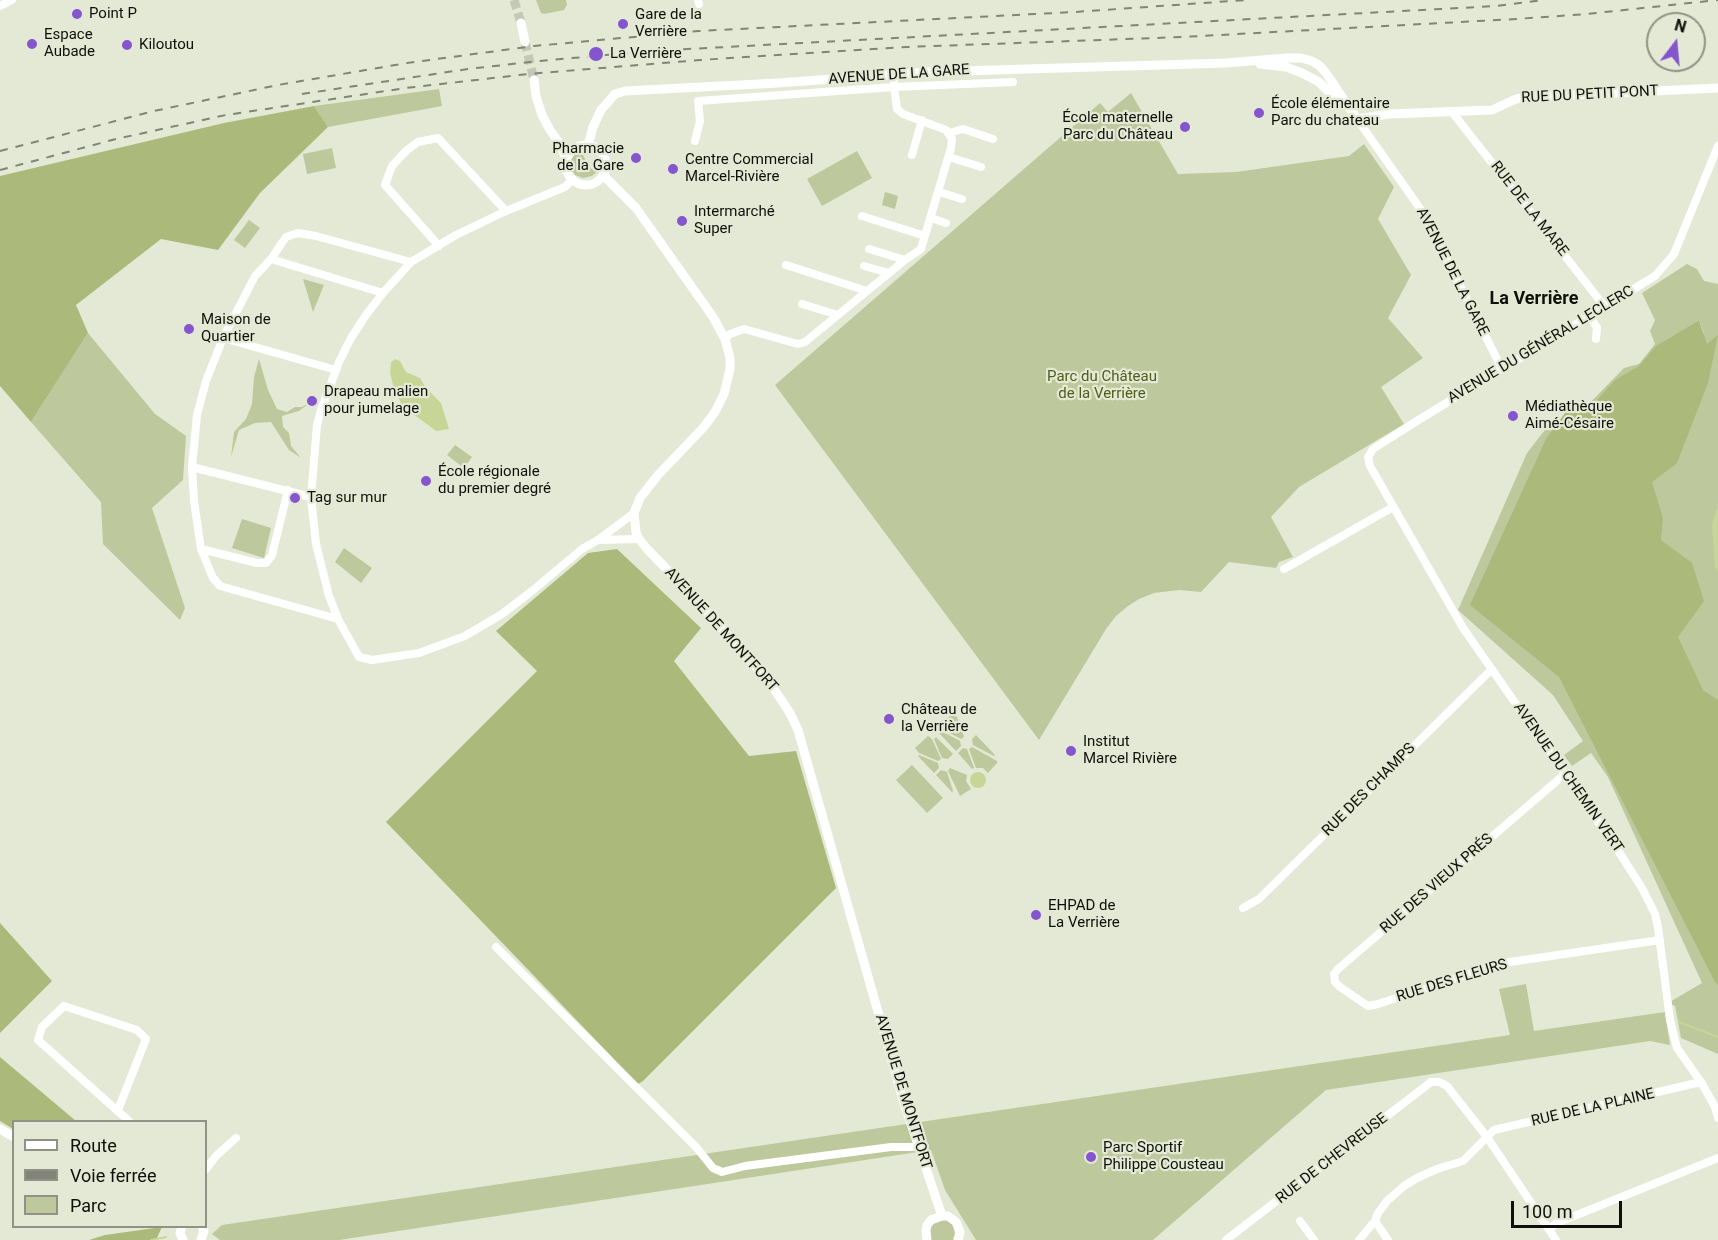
<!DOCTYPE html>
<html>
<head>
<meta charset="utf-8">
<style>
  body { margin:0 }
  #map { position:relative; width:1718px; height:1240px; overflow:hidden; background:#e4e9d5; font-family:Roboto,sans-serif }
  canvas { display:block }
  .legend { position:absolute; left:12px; top:1120px; width:195px; height:108px; box-sizing:border-box; background:#e4e9d5; border:2px solid #8f9284; margin:0; padding:8px 10px; list-style:none; font-size:18px; color:#0f100a }
  .legend li { display:flex; align-items:center; gap:12px; height:30px }
  .legend b { width:30px; border:2px solid #8f9284 }
  .north { position:absolute; left:1646px; top:12px; width:60px; height:60px; box-sizing:border-box; background:#e4e9d5; border:2px solid #8f9284; border-radius:50%; rotate:16deg; font-size:16px; font-weight:700; line-height:24px; text-align:center; color:#0f100a }
  .north::after { content:''; display:block; margin:auto; width:21px; height:27px; background:#8555ce; clip-path:polygon(50% 0,100% 100%,50% 72%,0 100%) }
  .scale { position:absolute; left:1511px; top:1201px; width:111px; height:27px; box-sizing:border-box; border:3px solid #0f100a; border-top:0; padding-left:8px; font-size:18px; line-height:21px; white-space:nowrap; color:#0f100a; -webkit-text-stroke:4px #e4e9d5; paint-order:stroke }
</style>
</head>
<body>
<div id="map">
<canvas width="1718" height="1240"></canvas>
<ul class="legend">
<li><b style="height:8px;background:#fff"></b>Route</li>
<li><b style="height:8px;background:#818476"></b>Voie ferrée</li>
<li><b style="height:16px;background:#bdc89c"></b>Parc</li>
</ul>
<div class="north">N</div>
<div class="scale">100 m</div>
</div>
<script>
const context = document.querySelector('canvas').getContext('2d');
context.lineJoin = 'round';
function paint(path, color) { context.fillStyle = color; context.fill(path, 'evenodd'); }
const poly = rows => new Path2D(rows.map(r => 'M' + r).join(''));
function trace(path, color, width, dash) { context.strokeStyle = color; context.lineWidth = width; context.lineCap = dash ? 'butt' : 'round'; context.setLineDash(dash || []); context.stroke(path); }
function label(font, color, halo, rows, align = 'center') {
  context.font = font + ' Roboto,sans-serif'; context.lineWidth = 4.5; context.setLineDash([]); context.textBaseline = 'middle'; context.strokeStyle = halo; context.fillStyle = color; for (const [text, x, y, turn = 0] of rows) {
    context.save(); context.translate(x, y); context.rotate((+turn || 0) * Math.PI / 180); context.textAlign = isNaN(turn) ? turn : align; if (halo) context.strokeText(text, 0, 0); context.fillText(text, 0, 0); context.restore();
  }
}
paint(poly([
  [536,0,566,0,567,5,564,10,544,14,541,13],
  [439,89,442,106,328,127,314,106],
  [1131,93,1178,174,1236,172,1349,156,1364,144,1394,187,1378,219,1411,275,1388,318,1423,358,1381,387,1404,424,1299,487,1271,517,1293,557,1279,562,1276,568,1229,562,1201,592,1179,590,1154,593,1139,599,1128,606,1116,616,1106,629,1039,740,775,385,1100,103,1108,112],
  [332,148,336,168,307,174,303,154],
  [857,151,872,178,822,206,807,179],
  [574,153,583,155,589,167,595,171,599,170,592,176,583,178,575,175,570,168,569,164,572,155],
  [885,192,898,196,895,209,882,205],
  [249,220,260,228,245,248,234,240],
  [1687,264,1697,269,1704,281,1718,284,1718,1054,1681,1038,1675,1006,1668,1003,1702,983,1608,777,1591,753,1572,766,1564,755,1583,741,1553,695,1458,610,1527,453,1551,422,1579,414,1624,368,1639,364,1655,344,1650,331,1655,320,1642,293],
  [1699,320,1704,333,1663,342],
  [303,279,324,285,313,312],
  [88,333,155,414,186,436,183,480,152,508,185,608,180,620,103,544,101,502,31,422],
  [259,359,268,390,277,409,287,412,295,407,302,407,312,401,299,411,282,416,283,427,289,433,291,446,301,458,289,450,271,422,255,423,239,430,231,457,234,432,246,419,252,404,254,377],
  [455,445,472,457,464,468,447,455],
  [242,519,271,528,264,558,232,548],
  [344,548,372,568,361,583,335,562],
  [953,713,957,717,964,737,961,739,942,729,940,726],
  [941,731,960,741,961,746,956,751,939,733],
  [976,735,995,755,994,756,973,745,972,739],
  [928,736,932,739,941,759,938,761,919,753,915,748],
  [936,737,953,754,948,759,942,758,934,739],
  [972,747,997,761,997,763,988,773,983,768,976,768,969,749],
  [963,748,967,749,974,768,972,769,958,753],
  [919,755,938,763,939,768,934,773,918,756],
  [912,765,943,798,927,813,896,780],
  [950,768,967,775,966,781,971,789,960,796,948,771],
  [941,770,947,772,953,791,952,792,936,775],
  [1526,984,1534,1031,1665,1012,1670,1045,1650,1041,1326,1090,1153,1240,976,1240,945,1190,931,1150,339,1240,220,1240,212,1234,222,1225,1510,1035,1499,989],
  [939,1220,947,1220,954,1226,955,1235,953,1240,931,1240,930,1228,932,1224]
]), '#bdc89c');
paint(poly([
  [314,106,328,127,260,193,218,250,161,239,76,305,88,333,31,422,0,386,0,176,224,123],
  [1699,320,1707,344,1718,335,1708,383,1677,463,1652,482,1663,518,1661,540,1692,563,1704,601,1678,637,1703,690,1718,700,1718,985,1715,982,1559,677,1470,605,1546,439,1565,413,1587,411,1615,380,1639,366,1656,346],
  [617,549,701,628,674,661,749,756,796,751,836,888,643,1081,638,1084,386,822,537,671,496,631,588,553],
  [0,923,52,981,0,1033],
  [0,1057,76,1121,14,1122,13,1129,0,1121],
  [162,1227,156,1240,89,1240,105,1235]
]), '#abba7b');
paint(poly([
  [395,359,400,361,406,372,420,378,426,388,441,403,449,429,436,431,409,411,401,403,394,389,390,373,391,362],
  [1718,505,1718,572,1715,567,1712,525],
  '970 780a8 8 0 1 1 16 0a8 8 0 1 1-16 0Z'
]), '#c7d696');
trace(poly([
  [1679,1022,1718,1037],
  [151,1240,166,1237]
]), '#c7d696', 2);
trace(poly([
  [514,0,521,23],
  [525,42,534,80]
]), '#c4c8b7', 9, [9, 4.5]);
trace(poly([
  [698,0,699,4],
  [0,6,12,0],
  [894,75,894,87,1013,82],
  [1452,112,1605,307],
  [1357,119,1424,214,1502,369],
  [949,133,963,129,993,139],
  [695,141,700,121,698,101,894,87,897,109,903,114,946,130,952,139,951,148,921,249,905,260,805,342,798,344,744,329,730,334,725,339],
  [1718,146,1674,254,1655,276,1420,419,1373,449,1368,457,1370,466,1463,628,1617,849,1642,888,1655,914,1658,927,1670,1020,1677,1048,1701,1082,1715,1107,1718,1118],
  [912,155,922,120],
  [949,157,981,167],
  [572,180,565,187,506,211,456,235,411,262,383,293,366,315,351,338,339,362,321,410,317,425,311,497,316,544,329,596,338,619,359,657,372,660,419,653,465,636,502,614,532,591,582,549,598,540,634,513],
  [939,192,962,199],
  [862,216,925,236],
  [931,218,946,223],
  [439,246,385,185,392,166,407,150,418,142,438,138,506,211],
  [869,249,905,260],
  [271,259,383,293],
  [786,265,867,291],
  [864,266,889,273],
  [802,304,838,315],
  [1590,316,1597,328,1596,339],
  [223,338,336,370],
  [192,467,311,497],
  [598,540,639,539],
  [201,549,257,563,266,563,272,555,288,490],
  [1284,569,1393,507],
  [338,619,220,586,213,578,201,549,194,501,192,467,197,415,206,381,223,338,255,276,271,259,286,237,298,233,316,236,411,262],
  [1565,774,1338,969,1334,974,1335,982,1340,987,1368,1006,1378,1004,1503,963,1660,940],
  [1243,908,1259,899,1492,669],
  [496,947,696,1147,713,1168,722,1172,745,1166,891,1147,918,1147],
  [118,1110,146,1039,137,1030,64,1006,42,1027,38,1040,130,1122],
  [206,1169,216,1156,236,1138],
  [1300,1221,1314,1240],
  [1375,1221,1388,1240],
  [1549,1229,1557,1223,1718,1158],
  [1226,1240,1431,1082,1439,1082,1447,1086,1487,1137,1556,1240],
  [1359,1240,1375,1221,1378,1213,1387,1201,1404,1186,1417,1178,1437,1169,1463,1161,1494,1130,1701,1082]
]), '#fff', 8);
trace(poly([
  [521,23,525,42],
  [1260,64,1286,67,1302,73,1319,82,1342,105],
  [534,80,536,96,542,115,550,130,560,144,566,159],
  [1357,119,1389,114,1492,110,1516,99,1528,97,1718,88],
  '566 165a20 20 0 1 1 40 0a20 20 0 1 1-40 0Z',
  [588,145,593,127,601,110,615,94,625,91,778,83,928,72,1226,63,1286,58,1301,58,1312,61,1320,66,1326,73,1357,119],
  [603,175,636,208,713,317,725,339,730,358,730,369,724,394,715,412,703,428,658,475,640,498,634,513,636,532,639,539,648,550,694,597,770,683,790,713,798,730,903,1100,942,1216],
  [0,1129,14,1137],
  [182,1226,180,1233,183,1240],
  [201,1240,204,1231,202,1226],
  [927,1240,926,1231,927,1225,931,1220,942,1216,948,1216,956,1222,960,1232,958,1240]
]), '#fff', 9);
trace(poly([
  [302,94,468,69,539,61,651,51,1497,6,1543,0],
  [0,151,154,111,278,85,407,63,534,46,699,31,1075,12,1246,0],
  [0,170,116,139,226,115,406,88,528,74,700,60,907,47,1182,37,1516,19,1587,14,1718,0]
]), '#818476', 2, [8, 8]);
for (const [x, y, r, color] of [
  [77,14,6,"#8555ce"],
  [623,24,6,"#8555ce"],
  [32,44,6,"#8555ce"],
  [127,45,6,"#8555ce"],
  [596,54,8,"#8555ce"],
  [1259,113,6,"#8555ce"],
  [1185,127,6,"#8555ce"],
  [636,158,6,"#8555ce"],
  [673,169,6,"#8555ce"],
  [682,221,6,"#8555ce"],
  [189,329,6,"#8555ce"],
  [312,401,6,"#8555ce"],
  [1513,416,6,"#8555ce"],
  [426,481,6,"#8555ce"],
  [295,498,6,"#8555ce"],
  [889,719,6,"#8555ce"],
  [1071,751,6,"#8555ce"],
  [1036,915,6,"#8555ce"],
  [1091,1157,6,"#8555ce"]
]) { const dot = new Path2D(); dot.arc(x, y, r, 0, 2 * Math.PI); context.fillStyle = color; context.fill(dot); trace(dot, '#e4e9d5', 2); }
label('15px', '#0f100a', '#e4e9d5', [
  ["Point P",89,14],
  ["Gare de la",635,15],
  ["Verrière",635,32],
  ["Espace",44,35],
  ["Aubade",44,52],
  ["Kiloutou",139,45],
  ["La Verrière",610,54],
  ["École élémentaire",1271,104],
  ["Parc du chateau",1271,121],
  ["École maternelle",1173,118,"right"],
  ["Parc du Château",1173,135,"right"],
  ["Pharmacie",624,149,"right"],
  ["de la Gare",624,166,"right"],
  ["Centre Commercial",685,160],
  ["Marcel-Rivière",685,177],
  ["Intermarché",694,212],
  ["Super",694,229],
  ["Maison de",201,320],
  ["Quartier",201,337],
  ["Drapeau malien",324,392],
  ["pour jumelage",324,409],
  ["Médiathèque",1525,407],
  ["Aimé-Césaire",1525,424],
  ["École régionale",438,472],
  ["du premier degré",438,489],
  ["Tag sur mur",307,498],
  ["Château de",901,710],
  ["la Verrière",901,727],
  ["Institut",1083,742],
  ["Marcel Rivière",1083,759],
  ["EHPAD de",1048,906],
  ["La Verrière",1048,923],
  ["Parc Sportif",1103,1148],
  ["Philippe Cousteau",1103,1165]
], 'left');
label('15px', '#0f100a', '#e4e9d5', [
  ["AVENUE DE LA GARE",899,75,-4],
  ["RUE DU PETIT PONT",1590,95,-3],
  ["RUE DE LA MARE",1529,209,52],
  ["AVENUE DE LA GARE",1452,272,63],
  ["AVENUE DU GÉNÉRAL LECLERC",1541,345,-31],
  ["AVENUE DE MONTFORT",721,630,48],
  ["AVENUE DU CHEMIN VERT",1568,778,55],
  ["RUE DES CHAMPS",1369,790,-45],
  ["RUE DES VIEUX PRÉS",1437,884,-41],
  ["RUE DES FLEURS",1452,981,-17],
  ["AVENUE DE MONTFORT",903,1092,73],
  ["RUE DE LA PLAINE",1593,1108,-13],
  ["RUE DE CHEVREUSE",1332,1159,-38]
]);
label('15px', '#505d18', '#e4e9d5', [
  ["Parc du Château",1102,377],
  ["de la Verrière",1102,394]
]);
label('bold 18px', '#0f100a', '#e4e9d5', [
  ["La Verrière",1534,299]
]);
</script>
</body>
</html>
